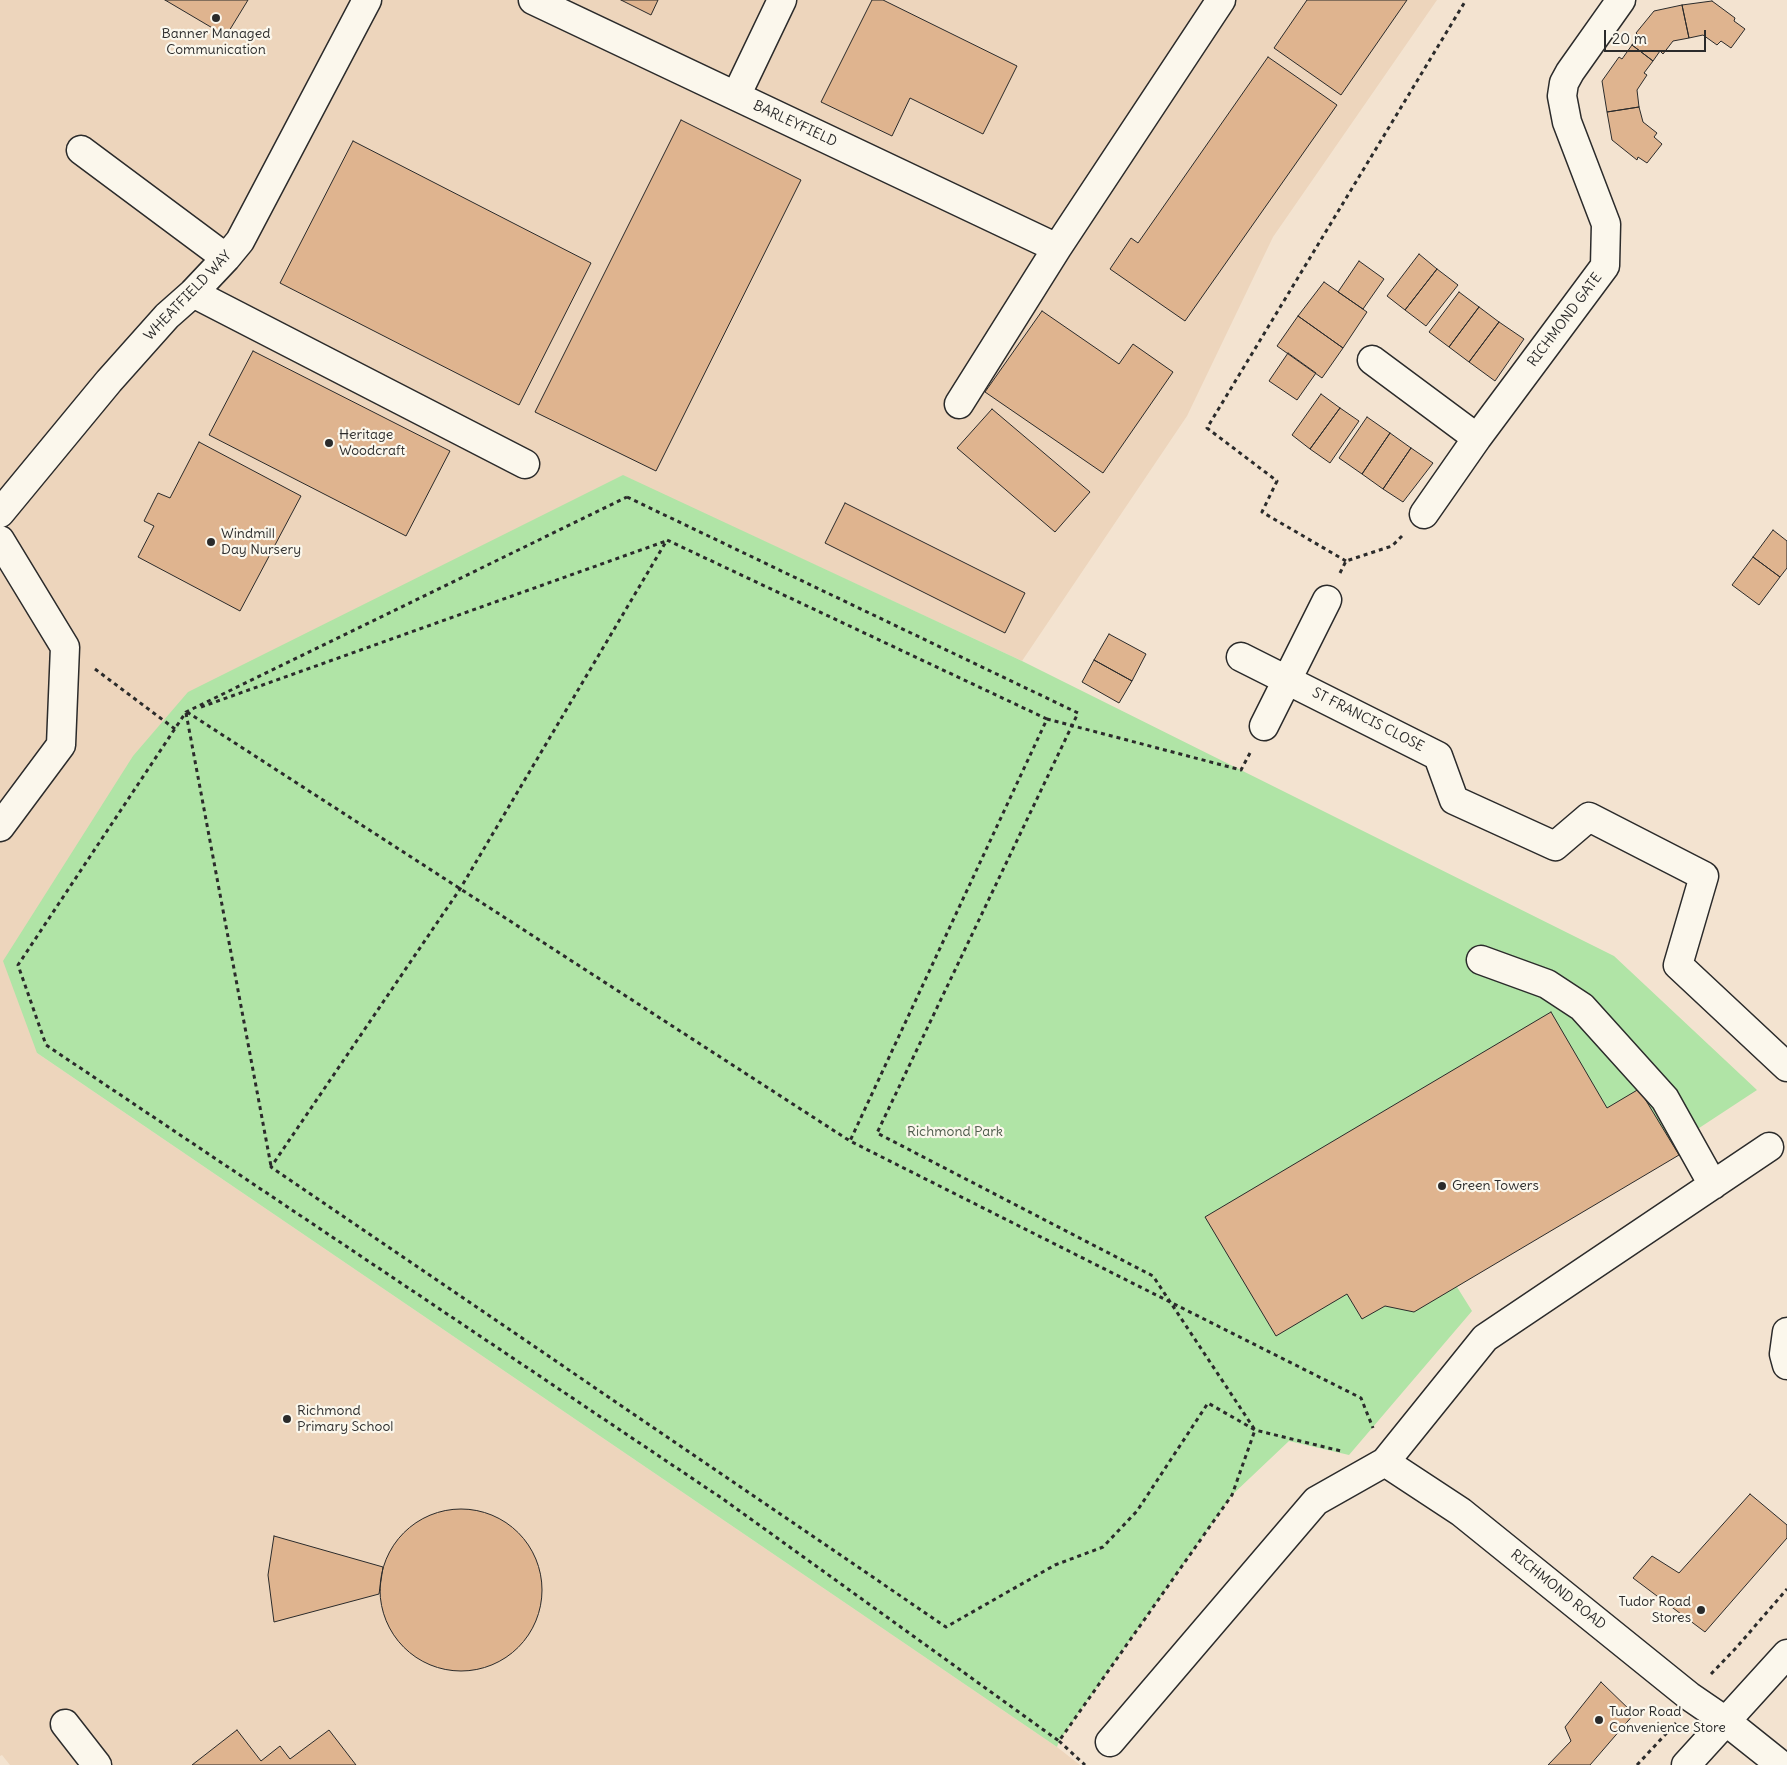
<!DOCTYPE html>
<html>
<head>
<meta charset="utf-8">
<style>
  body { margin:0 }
  #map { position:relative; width:1787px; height:1765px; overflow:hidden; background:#f3e3d0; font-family:Delius,sans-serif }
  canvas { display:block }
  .scale { position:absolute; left:1604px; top:30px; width:102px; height:22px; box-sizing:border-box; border:2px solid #2b2b2b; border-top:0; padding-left:6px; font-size:15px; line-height:18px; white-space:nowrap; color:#2b2b2b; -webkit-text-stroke:4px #fbf7ec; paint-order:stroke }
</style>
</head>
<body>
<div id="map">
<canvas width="1787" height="1765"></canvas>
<div class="scale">20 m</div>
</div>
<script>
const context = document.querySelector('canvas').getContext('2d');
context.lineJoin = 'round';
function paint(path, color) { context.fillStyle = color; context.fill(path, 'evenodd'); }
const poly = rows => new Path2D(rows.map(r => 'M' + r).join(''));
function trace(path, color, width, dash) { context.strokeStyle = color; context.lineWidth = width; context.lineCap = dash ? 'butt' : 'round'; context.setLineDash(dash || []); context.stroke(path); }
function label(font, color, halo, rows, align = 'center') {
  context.font = font + ' Delius,sans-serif'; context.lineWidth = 4.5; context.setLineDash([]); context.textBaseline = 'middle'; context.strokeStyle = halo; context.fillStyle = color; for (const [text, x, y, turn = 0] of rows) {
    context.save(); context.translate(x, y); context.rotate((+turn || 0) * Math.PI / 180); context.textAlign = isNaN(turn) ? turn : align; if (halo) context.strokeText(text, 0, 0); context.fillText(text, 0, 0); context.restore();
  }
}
paint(poly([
  [0,0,1437,0,1273,237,1187,416,1022,661,623,476,37,1053,1057,1747,1080,1765,10,1765,2,1755,0,1756]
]), '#edd5bc');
paint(poly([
  [623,475,1022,661,1614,956,1757,1090,1457,1287,1472,1311,1349,1455,1289,1441,1232,1495,1059,1741,1057,1747,37,1053,3,961,133,756,188,692]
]), '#b0e4a6');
const building = poly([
  [165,0,248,0,226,36,165,0],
  [621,0,658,0,651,15,621,0],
  [872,0,883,0,1017,66,983,134,910,98,892,136,821,102,872,0],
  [1307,0,1407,0,1341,95,1274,48,1307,0],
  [1712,1,1735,18,1734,21,1745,29,1731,48,1721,41,1717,45,1703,35,1689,38,1682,5,1712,1],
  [1682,5,1689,38,1673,41,1663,54,1660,51,1653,61,1632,45,1639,36,1636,33,1654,11,1682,5],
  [1632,45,1653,61,1644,73,1647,75,1637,90,1639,107,1607,112,1602,81,1619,57,1622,59,1632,45],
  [1268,57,1337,105,1185,321,1110,269,1131,238,1138,243,1268,57],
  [1639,107,1643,122,1657,133,1654,137,1662,144,1647,163,1638,157,1637,160,1612,140,1607,112,1639,107],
  [681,120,801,180,656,471,535,412,681,120],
  [353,141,591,263,519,405,280,283,353,141],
  [1419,254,1437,269,1405,310,1387,296,1419,254],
  [1359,261,1384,279,1363,309,1338,292,1359,261],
  [1437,269,1458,285,1426,326,1405,310,1437,269],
  [1324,282,1367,312,1343,348,1298,316,1324,282],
  [1459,292,1479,307,1449,347,1429,332,1459,292],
  [1479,307,1499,322,1469,362,1449,347,1479,307],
  [1042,311,1119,364,1133,344,1173,372,1103,473,985,392,1042,311],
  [1298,316,1343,348,1322,378,1277,346,1298,316],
  [1499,322,1524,339,1495,381,1469,362,1499,322],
  [253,351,450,451,406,536,209,435,253,351],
  [1288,353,1316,373,1297,400,1269,381,1288,353],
  [1321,394,1340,408,1310,449,1292,435,1321,394],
  [1340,408,1359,421,1330,463,1310,449,1340,408],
  [992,409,1090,492,1055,532,957,448,992,409],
  [1367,417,1390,433,1362,474,1339,458,1367,417],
  [1390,433,1411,448,1383,489,1362,474,1390,433],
  [199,442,301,496,240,611,138,557,154,526,144,521,158,493,170,498,199,442],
  [1411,448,1433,463,1403,502,1383,489,1411,448],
  [845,503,1025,593,1005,633,825,543,845,503],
  [1773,530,1787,541,1787,568,1780,577,1753,557,1773,530],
  [1753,557,1780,577,1759,605,1732,585,1753,557],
  [1109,634,1146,654,1132,681,1094,660,1109,634],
  [1094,660,1132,681,1119,703,1082,682,1094,660],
  [1551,1012,1607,1108,1639,1089,1679,1155,1414,1312,1385,1306,1362,1319,1347,1294,1276,1336,1205,1217,1551,1012],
  [1750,1494,1787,1525,1787,1538,1705,1632,1633,1578,1652,1556,1679,1573,1750,1494],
  '380 1590a81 81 0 1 1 162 0a81 81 0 1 1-162 0Z',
  [274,1536,383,1567,379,1594,274,1622,268,1575,274,1536],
  [1601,1682,1634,1714,1590,1765,1548,1765,1571,1741,1565,1727,1601,1682],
  [237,1730,261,1761,280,1746,290,1759,329,1730,356,1765,192,1765,237,1730]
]);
paint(building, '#dfb48f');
trace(building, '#2b2b2b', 1);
const minor = poly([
  [533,0,1057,248,1221,0],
  [736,96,782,0],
  [81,150,226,258],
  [193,293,525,464],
  [1372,360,1477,438],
  [959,404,1057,248],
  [0,513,109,381,167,316,193,293,226,258,240,241,367,0],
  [1424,514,1477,438,1605,266,1606,224,1567,122,1562,96,1564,83,1570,72,1621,0],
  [0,540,65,647,61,745,0,827],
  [1241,657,1438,756,1454,800,1555,846,1589,817,1704,876,1678,965,1787,1067],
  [1264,726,1327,600],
  [1481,960,1547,984,1582,1007,1665,1099,1713,1185],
  [1787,1332,1784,1354,1787,1365],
  [1385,1462,1461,1512,1689,1696,1727,1722,1781,1765],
  [65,1724,97,1765],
  [1110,1742,1316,1501,1385,1462,1485,1338,1769,1147],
  [1686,1765,1787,1654]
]);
trace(minor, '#2b2b2b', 31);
trace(poly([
  [627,497,1078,713,877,1133,1153,1276,1255,1430,1232,1495,1059,1741,723,1499,46,1045,18,965,186,712,627,497],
  [1346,561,1262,512,1277,481,1207,428,1466,0],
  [1340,573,1346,561,1392,546,1402,536],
  [95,669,175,729],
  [201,707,666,541],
  [187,712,850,1141],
  [186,713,271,1166],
  [1047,719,667,540,460,889,271,1167,946,1627,1055,1565,1103,1547,1137,1511,1208,1403,1255,1430,1341,1451],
  [1250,753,1241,770,1047,719,850,1141,1361,1398,1373,1428],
  [1711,1674,1736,1648,1787,1589],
  [1059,1741,1085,1765],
  [1637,1765,1676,1723]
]), '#2b2b2b', 3, [4, 4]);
trace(minor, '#fbf7ec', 28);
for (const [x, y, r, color] of [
  [216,18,5,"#2b2b2b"],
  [329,443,5,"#2b2b2b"],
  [211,542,5,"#2b2b2b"],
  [1442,1186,5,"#2b2b2b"],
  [287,1419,5,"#2b2b2b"],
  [1701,1610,5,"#2b2b2b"],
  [1599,1720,5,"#2b2b2b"]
]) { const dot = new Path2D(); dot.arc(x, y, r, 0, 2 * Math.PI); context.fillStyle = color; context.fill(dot); trace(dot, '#fbf7ec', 2); }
label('14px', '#2b2b2b', '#fbf7ec', [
  ["Banner Managed",216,34,"center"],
  ["Communication",216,50,"center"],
  ["Heritage",339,435],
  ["Woodcraft",339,451],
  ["Windmill",221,534],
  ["Day Nursery",221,550],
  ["Green Towers",1452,1186],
  ["Richmond",297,1411],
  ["Primary School",297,1427],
  ["Tudor Road",1691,1602,"right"],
  ["Stores",1691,1618,"right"],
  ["Tudor Road",1609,1712],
  ["Convenience Store",1609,1728]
], 'left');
label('14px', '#2b2b2b', '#fbf7ec', [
  ["BARLEYFIELD",795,124,25],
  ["WHEATFIELD WAY",188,296,-46],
  ["RICHMOND GATE",1565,320,-53],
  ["ST FRANCIS CLOSE",1368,720,27],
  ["RICHMOND ROAD",1558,1590,39]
]);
label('14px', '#4c594a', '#fbf7ec', [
  ["Richmond Park",955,1132]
]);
</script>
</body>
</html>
